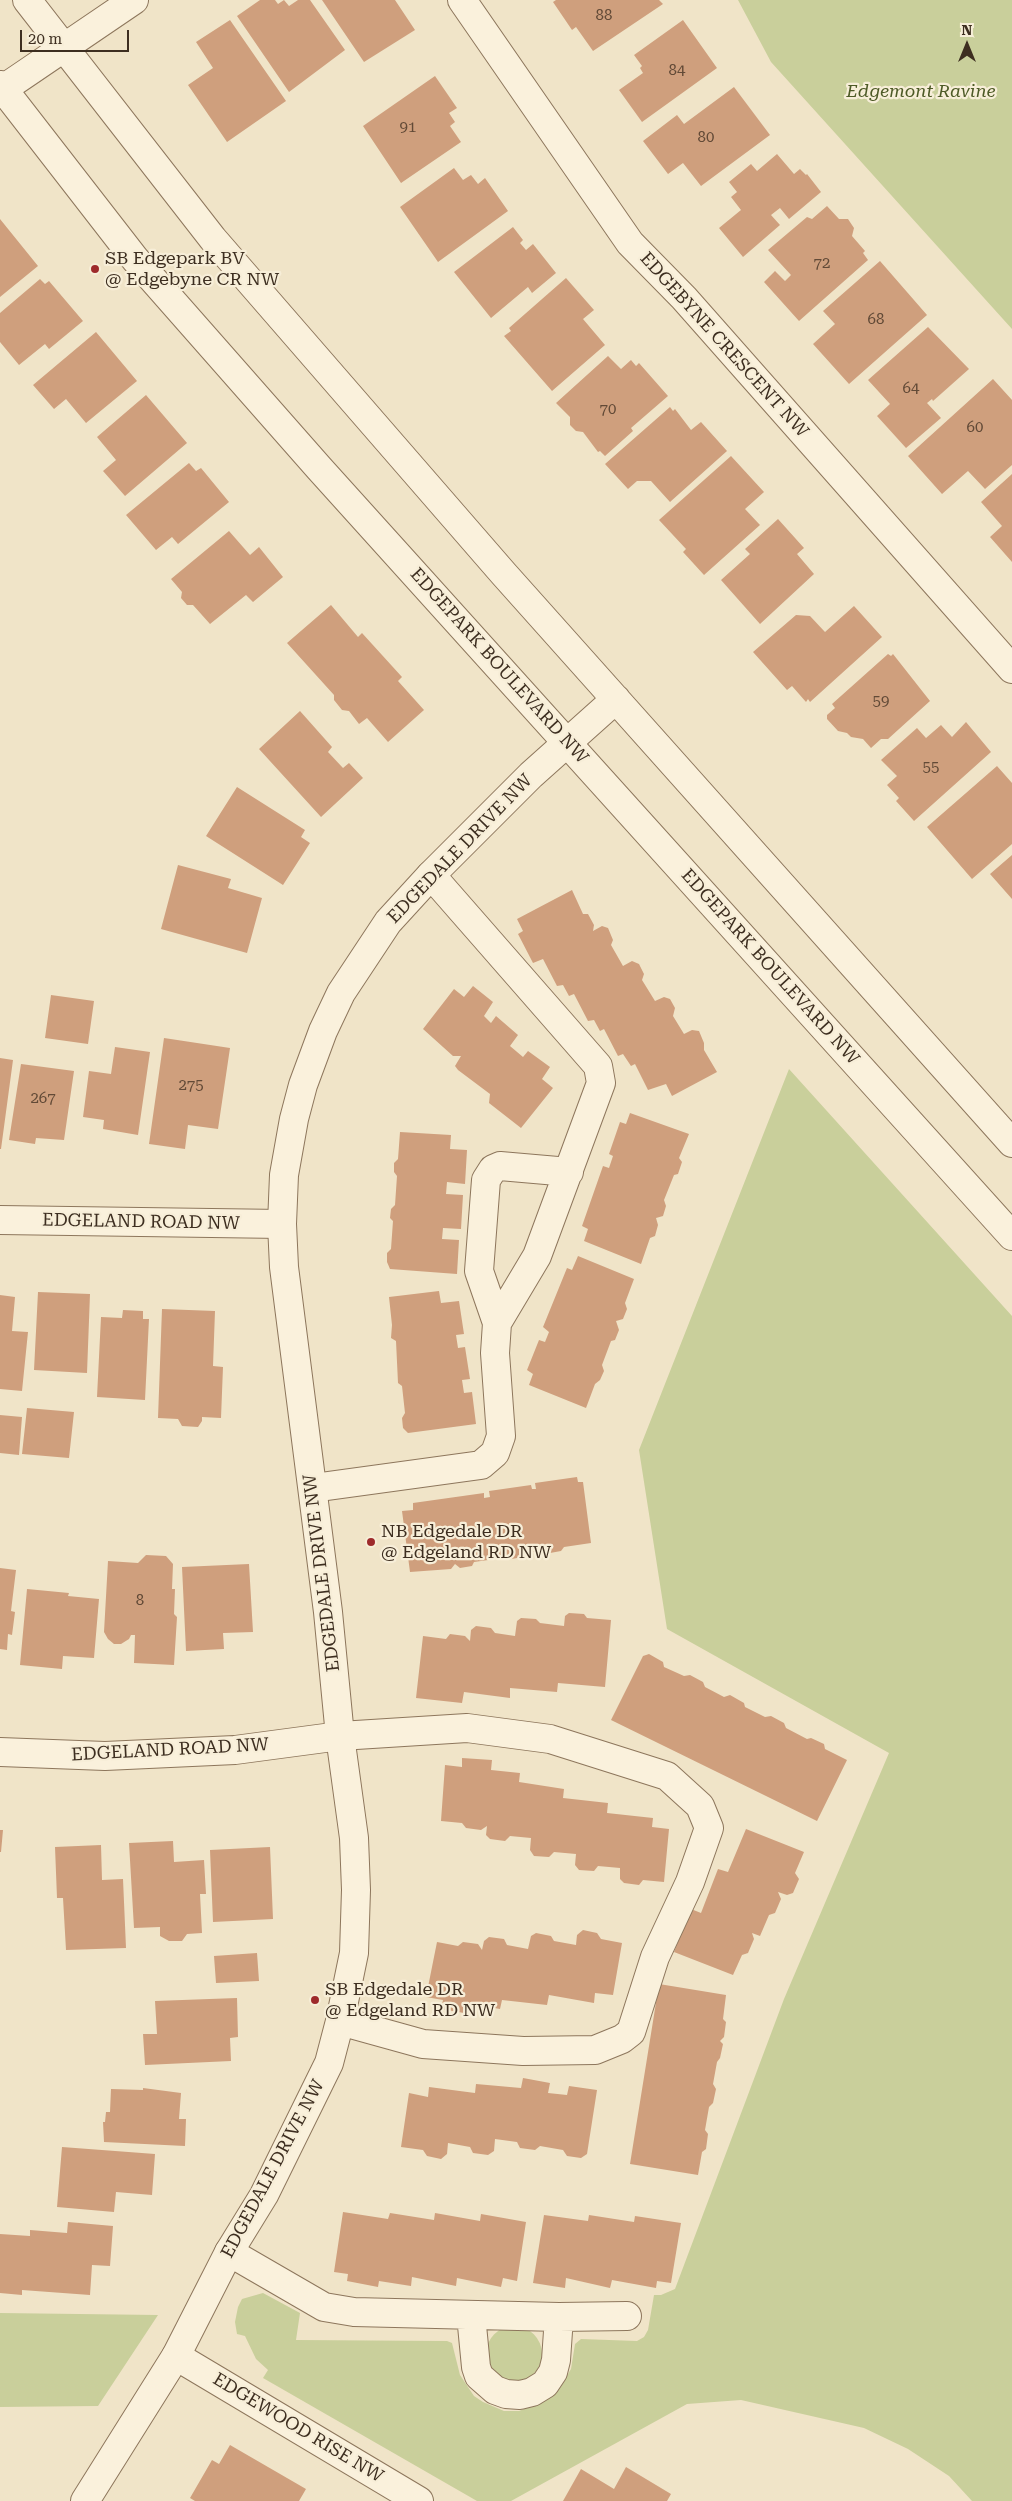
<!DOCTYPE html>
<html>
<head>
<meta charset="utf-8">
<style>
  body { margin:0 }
  #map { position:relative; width:1012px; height:2501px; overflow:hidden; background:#f0e4c8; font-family:"Roboto Serif",serif }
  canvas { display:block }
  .north { position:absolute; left:942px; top:20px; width:50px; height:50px; -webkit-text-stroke:4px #f7eed8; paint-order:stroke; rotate:0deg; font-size:14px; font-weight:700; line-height:20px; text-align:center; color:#3d2e20 }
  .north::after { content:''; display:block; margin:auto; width:18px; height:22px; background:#3d2e20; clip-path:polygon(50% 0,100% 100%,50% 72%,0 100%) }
  .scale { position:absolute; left:20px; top:30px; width:109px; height:22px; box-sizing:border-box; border:2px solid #3d2e20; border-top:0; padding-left:6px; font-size:15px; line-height:18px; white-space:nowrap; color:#3d2e20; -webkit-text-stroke:4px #f7eed8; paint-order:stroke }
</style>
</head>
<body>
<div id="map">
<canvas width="1012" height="2501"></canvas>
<div class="north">N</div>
<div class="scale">20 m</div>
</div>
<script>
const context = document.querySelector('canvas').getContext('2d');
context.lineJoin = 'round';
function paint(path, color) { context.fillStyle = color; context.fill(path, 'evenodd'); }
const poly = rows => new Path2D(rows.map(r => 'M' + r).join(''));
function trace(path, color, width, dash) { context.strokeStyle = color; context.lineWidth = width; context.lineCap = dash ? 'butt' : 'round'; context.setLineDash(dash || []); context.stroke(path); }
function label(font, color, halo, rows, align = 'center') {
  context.font = font + ' "Roboto Serif",serif'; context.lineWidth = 4.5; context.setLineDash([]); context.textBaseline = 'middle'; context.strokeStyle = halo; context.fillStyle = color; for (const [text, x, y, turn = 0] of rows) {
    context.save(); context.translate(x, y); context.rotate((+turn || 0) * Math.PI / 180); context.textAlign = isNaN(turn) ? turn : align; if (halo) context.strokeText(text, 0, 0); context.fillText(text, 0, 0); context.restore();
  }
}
paint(poly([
  [738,0,1012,0,1012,329,771,62],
  [789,1069,1012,1316,1012,2501,972,2501,949,2476,908,2449,864,2428,741,2400,687,2404,511,2501,477,2501,263,2378,268,2370,256,2359,245,2336,237,2334,235,2322,238,2307,242,2299,263,2293,300,2313,296,2340,447,2341,452,2343,460,2375,474,2396,483,2402,504,2411,519,2411,534,2405,559,2389,571,2369,575,2344,581,2339,637,2341,644,2337,648,2330,654,2295,661,2295,675,2289,784,1999,889,1753,667,1629,639,1450],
  [0,2313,158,2315,98,2406,0,2407],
  '486 2354a28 28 0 1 1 56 0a28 28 0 1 1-56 0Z'
]), '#c9cf9b');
paint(poly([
  [260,0,275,0,278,4,284,0,289,6,298,0,310,0,345,50,289,92,237,16],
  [322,0,395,0,415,30,364,62],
  [556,0,659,0,663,4,593,51,576,27,572,30,553,2],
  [230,20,286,101,227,142,188,85,213,68,196,42],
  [683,20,717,68,642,122,619,90,643,73,640,68,642,66,634,55],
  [435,76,457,108,449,113,455,122,450,126,461,142,401,183,363,126],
  [734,87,770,135,701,186,683,163,668,174,643,141,677,115,684,124],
  [777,154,794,174,800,169,806,175,807,174,821,192,789,219,780,208,771,215,780,225,743,257,719,228,741,210,731,197,737,192,729,182,751,164,757,171],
  [454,168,463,180,471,175,478,184,485,178,508,211,438,262,400,207],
  [827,206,839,219,848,219,854,228,852,236,865,251,863,253,868,260,799,321,764,282,775,271,785,281,791,275,768,250,807,217,812,219],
  [0,219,38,266,0,297],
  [513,227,523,240,520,243,526,250,533,244,556,273,532,293,528,287,491,318,454,272],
  [880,261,927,315,849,384,813,344,835,324,823,311],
  [566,278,594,310,583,319,605,345,552,391,504,336,511,331,509,328],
  [40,279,45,284,49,281,83,321,49,349,45,344,19,365,0,342,0,313],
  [928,327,969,369,933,401,932,399,927,403,941,418,906,448,877,416,890,404,868,380],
  [96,332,137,381,86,423,66,399,54,409,33,385],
  [608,356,621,369,631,360,636,366,639,363,668,396,631,428,633,431,605,456,600,451,598,452,583,432,576,431,570,425,570,417,556,403],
  [993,379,1012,400,1012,465,985,489,968,471,942,494,908,456],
  [146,395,187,443,125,496,103,471,116,460,97,437],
  [670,407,673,411,675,409,691,430,701,422,727,451,670,502,651,481,637,481,628,489,605,464],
  [731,456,764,492,745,509,760,525,704,575,683,552,686,549,659,520],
  [189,463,196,471,201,468,229,502,178,544,172,537,156,550,126,515],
  [1012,474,1012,562,990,537,1002,526,981,502],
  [778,519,804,548,797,554,814,574,760,624,721,580,750,554,745,549],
  [229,531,250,555,259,547,283,577,253,602,246,595,210,624,193,605,187,605,181,598,182,592,171,579],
  [331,605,358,637,362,633,402,677,398,681,424,710,388,742,367,718,359,724,349,711,342,710,334,700,334,695,287,643],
  [854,606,882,637,810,702,808,699,806,702,792,686,787,690,753,652,796,615,810,616,825,632],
  [888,654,891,656,893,654,930,701,888,739,881,739,871,748,863,739,851,737,847,733,838,731,827,719,827,715,835,708,832,704],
  [300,711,332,747,328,752,343,768,349,763,363,778,321,817,259,749],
  [966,722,991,752,914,821,896,801,899,798,887,785,897,776,881,760,917,728,926,738,941,725,952,737],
  [997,766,1012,783,1012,844,972,879,927,827],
  [237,787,305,830,301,837,310,843,283,885,206,836],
  [1012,855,1012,899,990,874],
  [178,865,231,879,228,888,262,898,247,953,161,929],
  [572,890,583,914,588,914,594,925,593,931,602,926,608,928,613,940,611,945,623,966,632,961,639,964,644,974,642,980,655,1001,664,997,670,999,675,1008,673,1016,684,1034,692,1030,699,1031,704,1043,704,1050,717,1072,672,1096,666,1084,648,1090,635,1064,631,1066,623,1054,618,1056,604,1029,600,1031,594,1020,588,1021,574,994,569,996,563,985,557,986,543,959,533,963,518,934,523,931,517,919],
  [473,986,493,1002,484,1016,491,1023,496,1016,518,1035,510,1046,523,1057,528,1051,550,1067,542,1079,553,1088,521,1128,489,1103,490,1094,458,1070,455,1066,461,1056,453,1056,423,1029,454,989,464,997],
  [51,995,94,1001,88,1044,45,1038],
  [164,1038,230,1048,218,1129,188,1125,185,1149,149,1144],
  [115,1047,150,1052,138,1135,103,1129,104,1120,83,1117,89,1071,111,1074],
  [0,1058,13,1060,1,1149,0,1149],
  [21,1064,74,1071,64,1140,36,1138,35,1144,9,1140],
  [630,1113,689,1134,679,1158,682,1162,678,1174,674,1175,664,1200,666,1206,663,1216,656,1218,658,1225,655,1236,650,1238,641,1264,584,1241,588,1229,582,1226,603,1166,609,1168,613,1156,609,1154,620,1122,626,1124],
  [400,1132,451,1135,450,1149,467,1150,465,1184,447,1182,446,1194,463,1195,461,1229,443,1228,442,1239,459,1240,457,1274,390,1269,387,1262,387,1253,391,1249,393,1221,390,1218,391,1209,395,1205,397,1176,394,1172,394,1163,398,1159],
  [578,1256,634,1279,625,1303,627,1309,623,1319,616,1321,619,1330,615,1340,611,1341,602,1365,604,1371,600,1380,595,1384,586,1408,529,1385,533,1374,527,1370,539,1340,545,1342,549,1332,543,1327,567,1268,572,1270],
  [439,1291,441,1303,459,1301,464,1334,456,1335,458,1348,465,1347,470,1379,462,1380,464,1393,472,1392,476,1424,408,1433,403,1428,402,1418,405,1413,402,1386,398,1383,396,1341,391,1338,392,1325,389,1297],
  [38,1292,90,1294,87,1373,34,1370],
  [0,1295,15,1297,12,1331,28,1332,22,1391,0,1389],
  [162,1309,215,1311,213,1366,223,1367,221,1418,202,1417,202,1421,198,1427,182,1426,178,1419,158,1418],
  [123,1310,143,1311,143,1319,149,1319,145,1400,97,1397,101,1317,122,1318],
  [27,1408,74,1412,69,1458,22,1454],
  [0,1415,22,1417,19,1455,0,1453],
  [577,1477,578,1482,583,1482,591,1543,564,1547,561,1551,550,1553,547,1550,520,1554,517,1558,506,1560,502,1558,474,1562,472,1566,460,1568,455,1564,451,1569,410,1572,402,1511,413,1510,413,1503,484,1493,484,1498,490,1497,489,1491,531,1485,532,1489,536,1489,535,1483],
  [146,1555,166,1556,173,1564,172,1589,175,1589,174,1614,177,1617,174,1665,134,1663,135,1635,131,1635,129,1639,121,1644,114,1644,108,1639,104,1632,108,1561,138,1563],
  [249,1564,253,1632,223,1633,224,1649,186,1651,182,1567],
  [0,1568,16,1570,11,1611,15,1612,12,1635,8,1634,7,1650,0,1649],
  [27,1589,69,1593,68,1596,99,1599,94,1658,63,1656,62,1669,20,1665],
  [569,1613,584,1614,587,1618,611,1620,605,1687,558,1683,557,1692,510,1688,510,1698,464,1692,462,1703,416,1698,423,1636,446,1639,450,1634,465,1636,470,1641,471,1630,476,1626,491,1628,495,1633,515,1636,517,1621,521,1618,536,1619,540,1623,564,1626,565,1616],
  [649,1654,663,1662,664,1667,684,1676,690,1675,703,1682,705,1687,724,1697,730,1695,744,1703,745,1707,765,1717,771,1716,784,1723,786,1728,807,1739,811,1738,824,1744,825,1749,847,1760,817,1821,611,1720,643,1656],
  [462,1758,492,1760,491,1770,520,1773,519,1782,564,1789,563,1798,608,1803,607,1813,653,1818,652,1827,669,1829,664,1882,643,1880,639,1885,624,1883,620,1879,620,1868,598,1866,594,1871,579,1870,575,1865,576,1854,554,1852,549,1857,534,1856,530,1850,531,1838,510,1836,505,1841,490,1839,486,1835,487,1826,481,1830,466,1828,462,1823,441,1821,445,1765,462,1767],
  [746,1829,804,1852,795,1873,799,1879,793,1893,787,1895,778,1892,781,1899,775,1913,769,1915,760,1936,752,1933,754,1939,748,1953,742,1955,733,1975,674,1952,691,1909,701,1913,718,1869,728,1872],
  [0,1830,3,1830,1,1852,0,1852],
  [173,1841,174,1862,204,1860,206,1894,200,1894,202,1933,187,1934,182,1941,169,1941,160,1936,160,1927,134,1928,129,1843],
  [101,1845,102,1880,123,1879,126,1948,66,1950,63,1898,57,1898,55,1847],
  [270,1847,273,1919,213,1922,210,1850],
  [583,1930,597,1933,601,1939,622,1943,613,1995,595,1993,594,2003,549,1995,547,2005,502,2000,500,2009,472,2004,470,2014,441,2009,443,2000,426,1997,437,1942,458,1946,463,1942,478,1944,482,1950,484,1941,489,1937,504,1939,507,1945,528,1949,531,1936,536,1933,551,1936,554,1941,576,1945,577,1935],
  [257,1953,259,1981,216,1983,214,1956],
  [659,1984,726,1995,723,2019,726,2022,724,2037,720,2041,723,2044,720,2058,717,2062,713,2084,716,2089,713,2103,709,2107,705,2130,708,2134,706,2149,702,2152,698,2175,630,2164],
  [237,1998,238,2037,230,2038,231,2061,145,2065,143,2034,157,2034,155,2001],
  [523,2078,550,2083,548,2093,567,2095,569,2086,597,2090,587,2154,581,2158,567,2156,563,2150,540,2146,535,2150,520,2148,517,2142,495,2139,494,2151,488,2155,473,2153,470,2147,448,2143,447,2154,441,2159,427,2156,423,2150,401,2147,409,2093,428,2097,429,2087,475,2093,476,2084,521,2088],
  [143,2088,181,2093,179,2119,186,2119,185,2146,104,2142,103,2122,105,2122,106,2112,110,2112,111,2089,143,2090],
  [62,2147,155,2154,152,2195,116,2192,114,2212,57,2207],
  [343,2212,388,2219,390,2213,434,2220,435,2213,480,2221,481,2214,526,2222,517,2281,503,2278,501,2287,457,2278,456,2286,412,2277,411,2286,379,2281,378,2287,347,2281,348,2274,334,2272],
  [544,2215,588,2221,589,2215,634,2222,635,2216,681,2223,671,2283,657,2281,656,2288,612,2280,610,2288,566,2278,565,2288,533,2283],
  [68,2222,113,2226,110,2266,92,2265,90,2295,22,2290,22,2295,0,2293,0,2234,30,2236,30,2230,67,2233],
  [230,2445,306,2489,299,2501,195,2501,190,2498,212,2460,219,2464],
  [626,2467,671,2494,667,2501,563,2501,581,2469,614,2489]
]), '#cf9f7d');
const minor = poly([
  [462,0,630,243,684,298,1012,669],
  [3,89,134,0],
  [0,1220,282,1224],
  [497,1323,479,1271,486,1180,493,1169,500,1166,569,1172],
  [313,1488,481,1465,495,1453,501,1436,495,1353,497,1323,537,1256,601,1083,598,1066,431,875],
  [0,1752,105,1756,235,1750,340,1736,467,1728,550,1739,667,1776,700,1806,709,1828,690,1882,655,1957,631,2032,622,2039,595,2050,523,2051,423,2044,340,2021],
  [229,2252,324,2307,354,2312,559,2317,627,2316],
  [471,2315,476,2367,479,2376,495,2390,506,2394,520,2395,532,2392,545,2384,553,2372,556,2360,559,2317],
  [176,2356,419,2501]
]);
const tertiary = poly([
  [27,0,213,239,503,573,1012,1143],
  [0,85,135,259,319,468,1012,1236],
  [85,2501,176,2356,229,2252,264,2195,329,2063,340,2021,354,1953,356,1890,354,1838,340,1736,328,1612,284,1267,282,1224,284,1175,294,1119,303,1085,323,1031,341,993,388,922,431,875,531,775,616,699]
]);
trace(minor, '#8d765c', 30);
trace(tertiary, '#8d765c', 30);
trace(minor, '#faf1dc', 28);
trace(tertiary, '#faf1dc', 28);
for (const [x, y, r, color] of [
  [95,269,5,"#9e2a2b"],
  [371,1542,5,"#9e2a2b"],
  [315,2000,5,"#9e2a2b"]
]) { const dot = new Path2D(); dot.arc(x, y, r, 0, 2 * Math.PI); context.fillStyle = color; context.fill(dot); trace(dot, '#f7eed8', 2); }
label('15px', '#624a37', null, [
  ["88",604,16],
  ["84",677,71],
  ["91",408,128],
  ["80",706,138],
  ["72",822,264],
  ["68",876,320],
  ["64",911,389],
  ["70",608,410],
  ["60",975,428],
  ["59",881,702],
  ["55",931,768],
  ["275",191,1086],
  ["267",43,1099],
  ["8",140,1601]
]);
label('italic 18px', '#4d5a26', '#f7eed8', [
  ["Edgemont Ravine",921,92]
]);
label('18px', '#3d2e20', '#f7eed8', [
  ["SB Edgepark BV",105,259],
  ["@ Edgebyne CR NW",105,280],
  ["NB Edgedale DR",381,1532],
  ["@ Edgeland RD NW",381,1553],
  ["SB Edgedale DR",325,1990],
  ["@ Edgeland RD NW",325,2011]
], 'left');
label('18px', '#3d2e20', '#f7eed8', [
  ["EDGEBYNE CRESCENT NW",724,345,48],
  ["EDGEPARK BOULEVARD NW",499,666,48],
  ["EDGEDALE DRIVE NW",460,849,-46],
  ["EDGEPARK BOULEVARD NW",770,967,48],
  ["EDGELAND ROAD NW",141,1222,1],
  ["EDGEDALE DRIVE NW",322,1573,-97],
  ["EDGELAND ROAD NW",170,1750,-3],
  ["EDGEDALE DRIVE NW",273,2169,-62],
  ["EDGEWOOD RISE NW",298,2428,31]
]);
</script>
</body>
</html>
